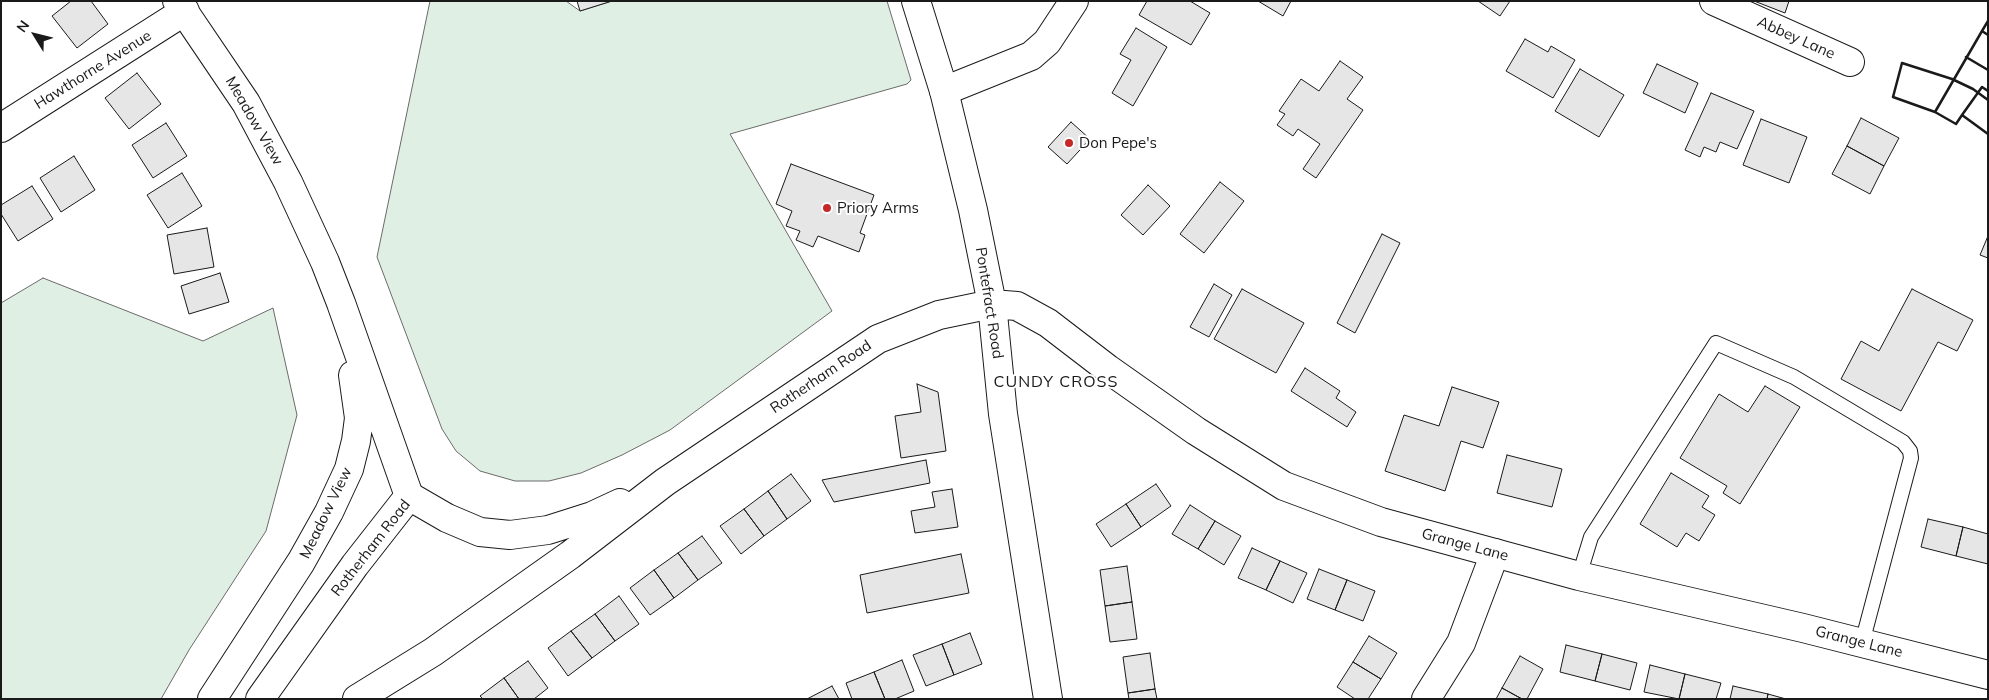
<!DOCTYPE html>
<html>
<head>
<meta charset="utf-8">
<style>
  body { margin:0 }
  #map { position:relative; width:1989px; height:700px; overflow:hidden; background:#fff; font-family:Mulish,sans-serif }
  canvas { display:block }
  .frame { position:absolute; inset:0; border:2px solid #1a1a1a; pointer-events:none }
  .north { position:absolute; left:10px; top:10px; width:50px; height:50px; -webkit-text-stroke:4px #fff; paint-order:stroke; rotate:306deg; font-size:14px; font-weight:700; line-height:20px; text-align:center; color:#1a1a1a }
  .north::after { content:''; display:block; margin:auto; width:18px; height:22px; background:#1a1a1a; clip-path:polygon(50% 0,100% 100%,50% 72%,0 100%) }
</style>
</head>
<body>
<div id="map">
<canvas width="1989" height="700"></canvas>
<div class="frame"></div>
<div class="north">N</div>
</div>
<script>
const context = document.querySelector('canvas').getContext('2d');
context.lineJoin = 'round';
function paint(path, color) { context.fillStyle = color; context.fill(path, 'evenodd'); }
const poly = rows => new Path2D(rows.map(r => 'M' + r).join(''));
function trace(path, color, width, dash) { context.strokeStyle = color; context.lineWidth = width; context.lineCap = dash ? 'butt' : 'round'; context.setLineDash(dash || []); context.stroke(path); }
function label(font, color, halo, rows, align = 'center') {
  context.font = font + ' Mulish,sans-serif'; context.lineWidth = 4; context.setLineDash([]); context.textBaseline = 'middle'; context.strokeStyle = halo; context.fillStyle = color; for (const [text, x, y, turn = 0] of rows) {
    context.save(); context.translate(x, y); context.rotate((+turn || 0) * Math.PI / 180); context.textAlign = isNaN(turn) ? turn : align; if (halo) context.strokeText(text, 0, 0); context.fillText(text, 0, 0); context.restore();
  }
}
const green = poly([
  [430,1,566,1,580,11,612,1,887,1,911,80,907,84,730,134,832,311,670,430,622,455,581,473,549,481,515,481,480,471,456,451,442,429,377,257,430,1],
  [43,278,203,341,273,308,297,415,266,531,189,650,161,699,1,699,1,303,43,278]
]);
paint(green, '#e0efe3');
trace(green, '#6a6a6a', 1);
const building = poly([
  [71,1,91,1,108,24,77,48,52,16,71,1],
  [577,1,612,1,580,11,577,1],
  [1147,1,1190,1,1210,13,1191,45,1139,15,1147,1],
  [1258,1,1291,1,1283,16,1258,1],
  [1478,1,1510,1,1500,16,1478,1],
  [1754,1,1789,1,1785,13,1754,1],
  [1136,28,1167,47,1133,106,1112,93,1131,60,1120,54,1136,28],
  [1525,39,1548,52,1551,46,1575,60,1553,98,1506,71,1525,39],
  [1340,61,1363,77,1347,99,1363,110,1316,178,1303,169,1320,144,1298,129,1293,136,1277,125,1285,114,1279,111,1301,79,1319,91,1340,61],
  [1657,64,1698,83,1685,113,1643,93,1657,64],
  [1580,69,1624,95,1599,137,1555,111,1580,69],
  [137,73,161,104,129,129,105,98,137,73],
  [1711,93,1754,111,1737,149,1720,142,1716,152,1704,147,1700,157,1685,150,1711,93],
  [1861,118,1899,138,1884,166,1847,146,1861,118],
  [1761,119,1807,137,1789,183,1743,165,1761,119],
  [1071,122,1090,139,1067,164,1048,147,1071,122],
  [166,123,187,156,153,178,132,145,166,123],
  [1847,146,1884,166,1870,194,1832,174,1847,146],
  [74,156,95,190,61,212,40,178,74,156],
  [791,164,874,195,860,233,865,235,859,252,818,236,813,247,796,240,800,231,786,226,792,211,776,204,791,164],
  [182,173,202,206,168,228,147,195,182,173],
  [1220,182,1244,201,1204,253,1180,234,1220,182],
  [1148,185,1170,206,1143,235,1121,215,1148,185],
  [32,186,53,219,18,241,1,214,1,205,32,186],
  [207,228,214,267,174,274,167,235,207,228],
  [1382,234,1400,243,1355,333,1337,323,1382,234],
  [1988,236,1988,258,1980,255,1988,236],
  [220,273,229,302,189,314,181,286,220,273],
  [1214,284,1232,295,1209,337,1190,327,1214,284],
  [1242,289,1304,323,1276,373,1214,339,1242,289],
  [1912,289,1973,320,1957,351,1938,342,1901,411,1841,379,1861,341,1879,351,1912,289],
  [1305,368,1340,391,1336,398,1356,412,1347,427,1291,391,1305,368],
  [917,384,938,392,946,451,901,458,895,416,921,412,917,384],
  [1765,386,1800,407,1740,504,1723,493,1727,486,1680,458,1719,394,1748,412,1765,386],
  [1452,387,1499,402,1483,448,1461,441,1445,491,1385,471,1404,415,1439,426,1452,387],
  [1507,455,1562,469,1552,507,1497,493,1507,455],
  [926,460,930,483,834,502,822,480,926,460],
  [1671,473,1709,496,1702,507,1715,515,1699,541,1686,533,1677,547,1640,524,1671,473],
  [791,474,811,501,787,519,768,491,791,474],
  [1156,484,1171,506,1141,527,1126,504,1156,484],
  [952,489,958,527,915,533,911,511,935,507,932,492,952,489],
  [768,491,787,519,764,536,744,509,768,491],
  [1126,504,1141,527,1111,547,1096,524,1126,504],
  [1190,505,1215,521,1198,549,1172,534,1190,505],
  [744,509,764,536,741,554,720,526,744,509],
  [1928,519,1963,527,1956,556,1921,547,1928,519],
  [1215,521,1241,536,1224,565,1198,549,1215,521],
  [1963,527,1988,534,1988,564,1956,556,1963,527],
  [702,536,722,563,698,580,678,553,702,536],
  [1252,548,1280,561,1266,590,1238,578,1252,548],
  [678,553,698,580,674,598,654,570,678,553],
  [961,554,969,593,867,613,860,575,961,554],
  [1280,561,1307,573,1293,603,1266,590,1280,561],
  [1127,566,1132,602,1105,606,1100,570,1127,566],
  [1319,569,1347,580,1335,610,1307,599,1319,569],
  [654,570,674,598,650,615,630,588,654,570],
  [1347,580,1375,591,1363,621,1335,610,1347,580],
  [619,596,639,624,615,641,595,614,619,596],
  [1132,602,1137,639,1110,642,1105,606,1132,602],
  [595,614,615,641,592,658,571,631,595,614],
  [571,631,592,658,568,676,548,648,571,631],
  [970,633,982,664,954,675,942,644,970,633],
  [1369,636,1397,653,1381,679,1353,662,1369,636],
  [942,644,954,675,926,686,913,655,942,644],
  [1566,645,1602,654,1595,681,1560,672,1566,645],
  [1150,653,1155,689,1128,693,1123,657,1150,653],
  [1602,654,1637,663,1630,690,1595,681,1602,654],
  [1520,656,1543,669,1527,699,1522,699,1502,688,1520,656],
  [902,660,914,691,895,699,885,699,874,672,902,660],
  [528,661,548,688,534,699,519,699,504,678,528,661],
  [1353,662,1381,679,1368,699,1355,699,1337,687,1353,662],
  [1650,665,1685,674,1679,699,1644,692,1650,665],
  [874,672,885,699,852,699,846,683,874,672],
  [1685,674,1721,683,1716,699,1679,699,1685,674],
  [504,678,519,699,483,699,480,696,504,678],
  [832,686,839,699,807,699,832,686],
  [1733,686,1768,694,1767,699,1730,699,1733,686],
  [1502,688,1522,699,1496,699,1502,688],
  [1155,689,1157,699,1129,699,1128,693,1155,689],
  [1768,694,1786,699,1767,699,1768,694]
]);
paint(building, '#e6e6e6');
trace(building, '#1a1a1a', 1);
const service = poly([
  [1579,576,1591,537,1716,343,1794,377,1903,442,1910,451,1911,458,1862,643]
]);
const minor = poly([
  [177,1,246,103,288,182,325,262,341,303,409,496],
  [1714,1,1850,62],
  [944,91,1031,56,1047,42,1074,1],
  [1,128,185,11],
  [212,699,301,562,329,512,349,469,356,441,359,418,353,375],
  [1426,699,1461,643,1495,553]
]);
const primary = poly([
  [260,699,355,565,409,496,447,518,480,532,510,535,548,530,592,516,620,503],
  [357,699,433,652,570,555,665,482,878,339,939,315,992,304]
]);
const trunk = poly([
  [916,1,944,91,973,210,992,304,1003,414,1048,699],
  [992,304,1017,306,1048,323,1108,369,1196,431,1284,486,1381,522,1579,576,1803,628,1988,675]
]);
trace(service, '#1a1a1a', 16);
trace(minor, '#1a1a1a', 30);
trace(primary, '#1a1a1a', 30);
trace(trunk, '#1a1a1a', 30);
trace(service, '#fff', 14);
trace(minor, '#fff', 28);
trace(primary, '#fff', 28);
trace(trunk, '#fff', 28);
trace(poly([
  [1982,31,1988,21],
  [1966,57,1988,70],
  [1988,100,1973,89,1952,79,1902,63,1893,97,1935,112,1956,124,1962,115,1988,134],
  [1935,112,1982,31,1988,35],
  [1962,115,1982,87,1988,91]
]), '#1a1a1a', 2.5);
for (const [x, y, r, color] of [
  [1069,143,5,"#c62828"],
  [827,208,5,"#c62828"]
]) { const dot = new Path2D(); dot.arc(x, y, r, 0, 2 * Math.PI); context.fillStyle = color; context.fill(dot); trace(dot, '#fff', 2); }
label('15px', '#1a1a1a', '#fff', [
  ["Abbey Lane",1796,38,24],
  ["Hawthorne Avenue",93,70,-32],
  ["Meadow View",254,121,60],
  ["Pontefract Road",989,303,81],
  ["Rotherham Road",821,377,-34],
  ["Meadow View",326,513,-64],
  ["Grange Lane",1465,545,15],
  ["Rotherham Road",371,548,-52],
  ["Grange Lane",1859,642,14]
]);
label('15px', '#1a1a1a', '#fff', [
  ["Don Pepe's",1079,143],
  ["Priory Arms",837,208]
], 'left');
context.letterSpacing = '1px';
label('16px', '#1a1a1a', '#fff', [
  ["CUNDY CROSS",1056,382]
]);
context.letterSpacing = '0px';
</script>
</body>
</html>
